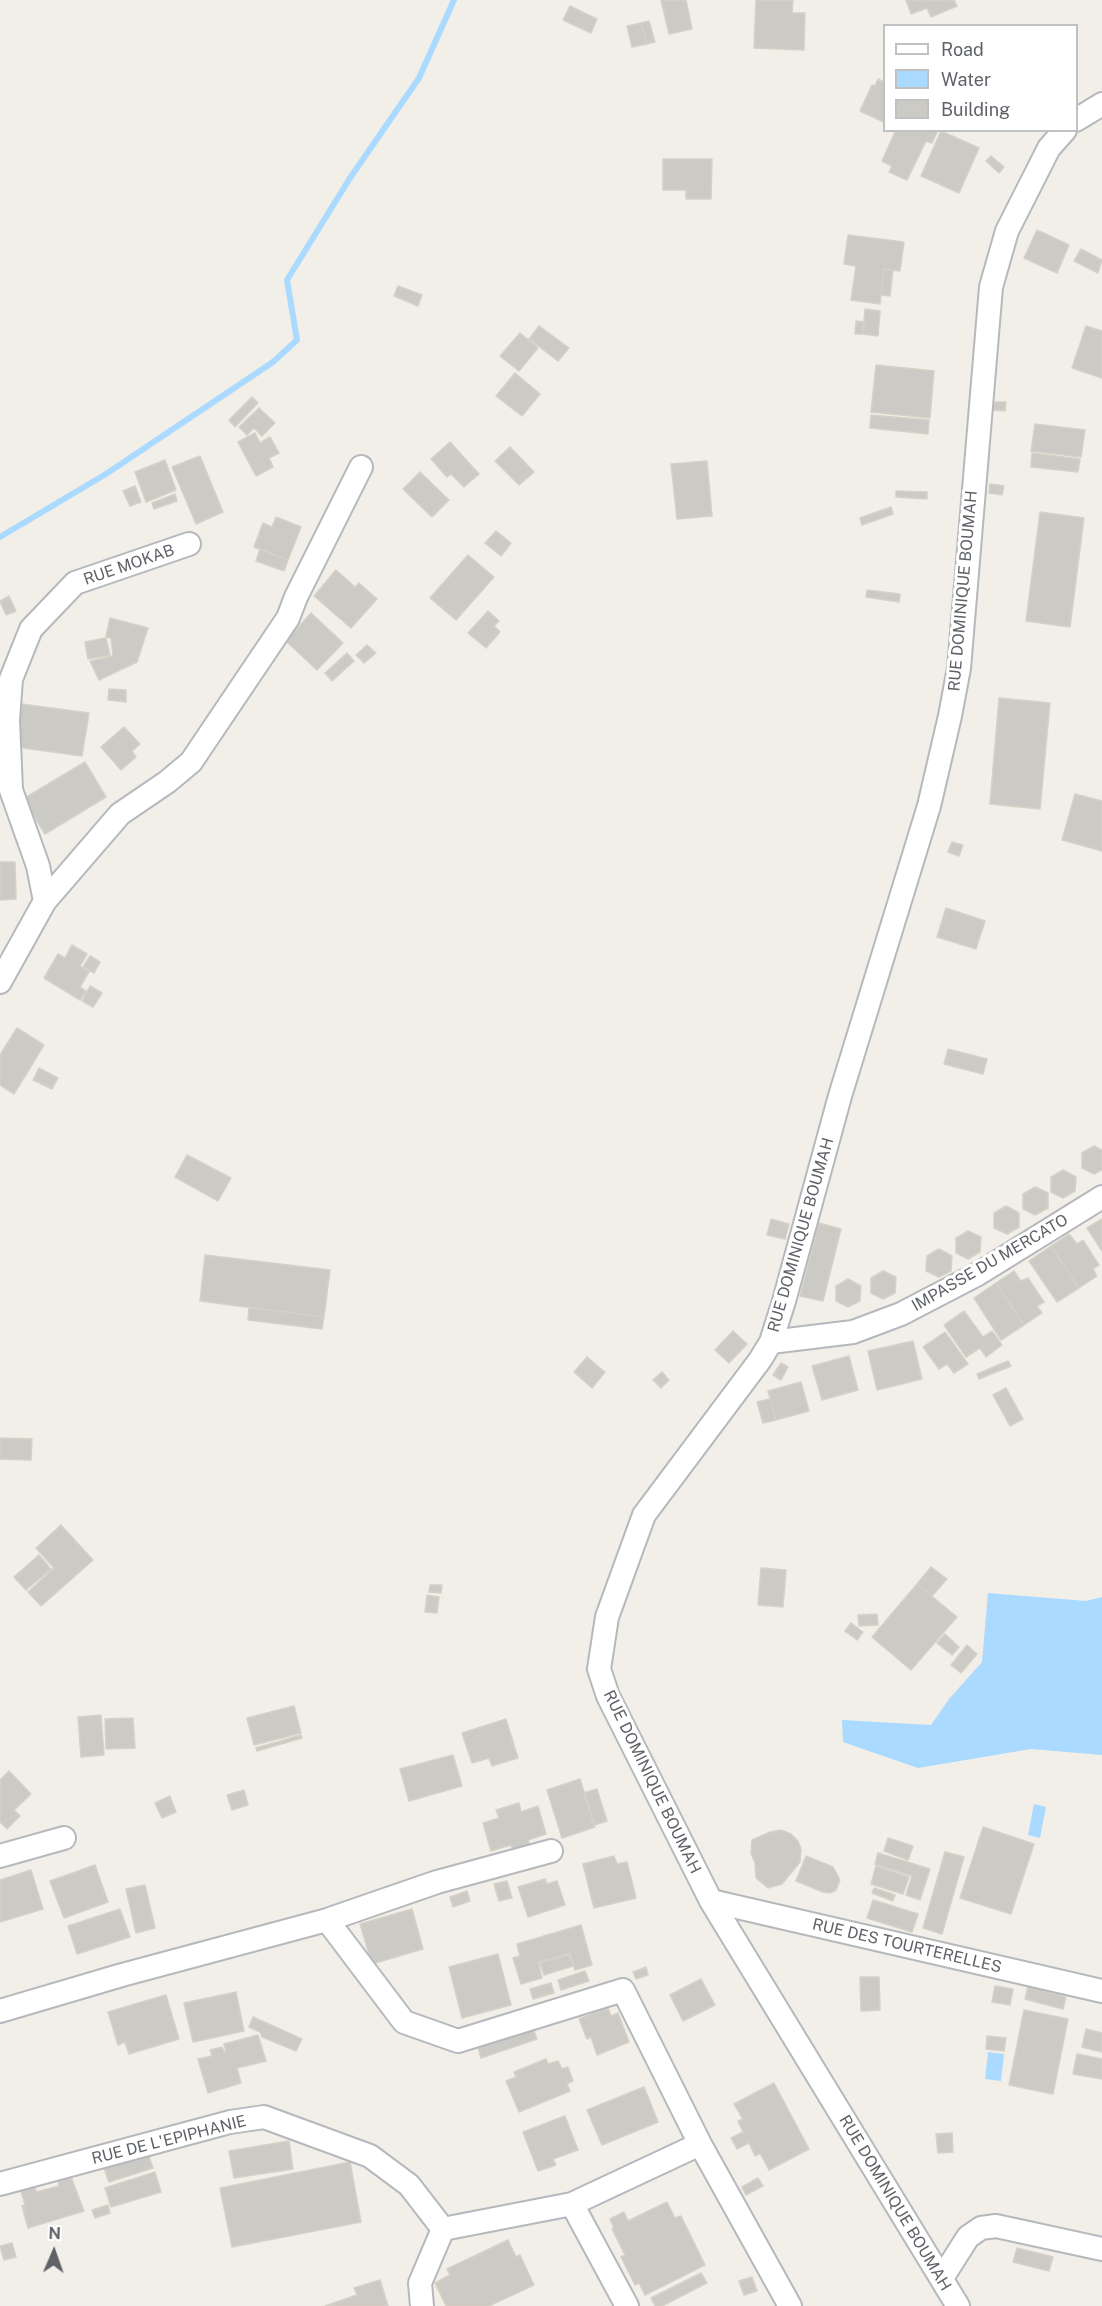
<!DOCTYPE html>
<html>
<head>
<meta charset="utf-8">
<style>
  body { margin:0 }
  #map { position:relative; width:1102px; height:2306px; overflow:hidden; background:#f1efe8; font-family:"Public Sans",sans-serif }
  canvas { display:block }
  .legend { position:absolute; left:883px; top:24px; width:195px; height:108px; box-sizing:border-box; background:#fff; border:2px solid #bfc1c3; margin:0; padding:8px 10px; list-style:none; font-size:18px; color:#5f6368 }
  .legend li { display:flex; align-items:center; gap:12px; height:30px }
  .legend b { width:30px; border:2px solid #bfc1c3 }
  .north { position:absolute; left:24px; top:2222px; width:60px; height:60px; -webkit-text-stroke:4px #fff; paint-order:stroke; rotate:2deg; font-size:16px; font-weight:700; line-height:24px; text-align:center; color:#5f6368 }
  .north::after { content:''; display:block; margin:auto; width:21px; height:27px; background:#5f6368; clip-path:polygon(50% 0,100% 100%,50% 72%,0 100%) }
</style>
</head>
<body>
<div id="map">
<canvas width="1102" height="2306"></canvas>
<ul class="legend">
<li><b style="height:8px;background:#fff"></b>Road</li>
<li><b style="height:16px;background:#aadaff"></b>Water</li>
<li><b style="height:16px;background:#cccac5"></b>Building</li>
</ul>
<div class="north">N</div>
</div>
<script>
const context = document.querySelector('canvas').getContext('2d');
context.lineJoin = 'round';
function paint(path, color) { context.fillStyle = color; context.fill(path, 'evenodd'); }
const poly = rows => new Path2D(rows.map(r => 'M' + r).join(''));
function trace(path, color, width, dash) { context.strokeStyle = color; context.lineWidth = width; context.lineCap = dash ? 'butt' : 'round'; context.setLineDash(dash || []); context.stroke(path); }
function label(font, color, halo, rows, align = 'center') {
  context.font = font + ' "Public Sans",sans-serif'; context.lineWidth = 6; context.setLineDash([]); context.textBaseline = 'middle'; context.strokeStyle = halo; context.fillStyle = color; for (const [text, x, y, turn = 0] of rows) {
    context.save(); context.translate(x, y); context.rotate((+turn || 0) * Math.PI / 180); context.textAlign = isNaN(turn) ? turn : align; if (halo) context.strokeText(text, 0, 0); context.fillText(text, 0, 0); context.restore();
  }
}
paint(poly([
  [988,1593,1086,1601,1102,1597,1102,1755,1031,1749,918,1768,843,1742,842,1720,931,1725,949,1699,982,1662],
  [1034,1804,1046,1807,1040,1838,1028,1835],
  [988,2052,1004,2054,1001,2081,985,2079]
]), '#aadaff');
trace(poly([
  [0,537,106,474,273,362,297,340,287,280,350,178,419,78,454,0]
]), '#aadaff', 6);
const building = poly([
  [661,0,686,0,692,29,669,34,661,0],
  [756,0,793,0,792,13,805,13,804,50,754,48,756,0],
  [906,0,954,0,957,6,931,17,927,8,911,14,906,0],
  [570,6,597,19,591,33,563,20,570,6],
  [649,21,655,42,647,44,641,23,649,21],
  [641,23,647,44,632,47,627,26,641,23],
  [878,79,884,82,884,122,860,111,872,85,875,86,878,79],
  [896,130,938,130,932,143,926,141,907,180,889,172,892,166,882,161,896,130],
  [941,131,979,148,959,193,921,176,941,131],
  [991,156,1004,167,999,173,986,161,991,156],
  [663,159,712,159,711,199,686,199,686,190,663,190,663,159],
  [1037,230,1069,245,1057,273,1024,258,1037,230],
  [848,235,904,242,900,271,884,269,880,304,851,300,856,266,844,264,848,235],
  [1081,249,1102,260,1098,273,1074,261,1081,249],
  [884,269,893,270,890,296,881,295,884,269],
  [398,286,422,295,418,306,394,296,398,286],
  [865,309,880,311,878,336,863,334,865,309],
  [856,321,864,322,863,334,855,334,856,321],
  [539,326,569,348,558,361,529,339,539,326],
  [1086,326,1102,331,1102,378,1072,368,1086,326],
  [520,333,538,348,519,371,500,356,520,333],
  [876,365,934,371,930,418,871,412,876,365],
  [515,373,540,394,522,416,496,396,515,373],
  [252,397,258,403,235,427,229,420,252,397],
  [994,402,1006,402,1005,411,994,410,994,402],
  [259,408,275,423,262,436,254,428,247,435,239,427,259,408],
  [871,415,929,420,928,434,870,428,871,415],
  [1035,424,1085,430,1081,457,1031,451,1035,424],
  [255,433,260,443,270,437,279,453,269,458,273,467,256,476,238,442,255,433],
  [450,442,479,474,464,487,451,474,447,477,431,459,450,442],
  [510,447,534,472,519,485,495,461,510,447],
  [1032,453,1080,459,1078,472,1031,467,1032,453],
  [200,456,223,512,196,524,172,467,200,456],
  [165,460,176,490,146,502,135,472,165,460],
  [707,461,712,516,677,519,671,464,707,461],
  [420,472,449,500,432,517,403,489,420,472],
  [990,484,1004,486,1002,495,989,493,990,484],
  [135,486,141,502,130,506,123,491,135,486],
  [896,491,927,492,927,499,896,497,896,491],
  [175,494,177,501,154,509,152,503,175,494],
  [891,507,893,514,862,525,860,518,891,507],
  [1040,512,1084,518,1070,627,1026,621,1040,512],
  [276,517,301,527,288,560,254,547,263,523,272,527,276,517],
  [496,531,511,543,501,556,485,543,496,531],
  [260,549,288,560,284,571,256,561,260,549],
  [468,555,494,577,456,620,430,598,468,555],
  [336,570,355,587,359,583,377,599,351,628,314,596,336,570],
  [867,590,900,594,899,602,866,597,867,590],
  [9,596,16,611,6,615,0,601,9,596],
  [488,611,499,621,494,626,500,632,486,648,468,633,488,611],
  [311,613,343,643,317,670,286,641,311,613],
  [110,618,148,628,137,662,99,680,90,661,113,656,111,638,106,637,110,618],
  [106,638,110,655,88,659,85,642,106,638],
  [367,645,376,653,364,663,356,655,367,645],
  [347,653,354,661,332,681,325,673,347,653],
  [109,689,126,690,126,702,108,700,109,689],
  [999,698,1050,703,1040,809,990,804,999,698],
  [22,704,89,713,82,756,16,747,22,704],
  [124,727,140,744,132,751,136,757,121,770,101,747,124,727],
  [85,762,106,797,45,834,23,799,85,762],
  [1075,794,1102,801,1102,851,1062,840,1075,794],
  [952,842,963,845,959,856,948,852,952,842],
  [0,862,15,862,16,899,0,900,0,862],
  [946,908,985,921,976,949,937,937,946,908],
  [72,945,87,954,80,966,89,972,80,987,86,991,80,1000,44,978,58,954,65,958,72,945],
  [90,956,100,962,94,973,83,967,90,956],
  [90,986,102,993,93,1007,82,1001,90,986],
  [17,1028,44,1045,14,1094,0,1085,0,1055,17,1028],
  [948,1049,987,1059,983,1074,944,1064,948,1049],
  [39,1068,58,1078,52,1089,33,1080,39,1068],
  [1094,1146,1102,1150,1102,1170,1094,1174,1082,1168,1082,1153,1094,1146],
  [187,1155,231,1178,218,1201,175,1177,187,1155],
  [1063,1170,1076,1177,1075,1191,1063,1198,1051,1192,1051,1177,1063,1170],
  [1035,1187,1048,1193,1048,1208,1035,1215,1023,1209,1023,1194,1035,1187],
  [1006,1206,1019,1213,1019,1227,1007,1234,994,1228,994,1213,1006,1206],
  [771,1219,789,1224,785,1239,767,1235,771,1219],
  [1102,1219,1102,1251,1087,1228,1102,1219],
  [819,1223,841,1229,823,1301,800,1296,819,1223],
  [968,1231,981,1237,980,1252,968,1259,956,1253,956,1238,968,1231],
  [1069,1234,1077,1244,1083,1240,1099,1265,1093,1269,1097,1276,1079,1288,1051,1246,1069,1234],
  [1051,1246,1079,1288,1057,1302,1029,1261,1051,1246],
  [939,1249,952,1256,951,1271,939,1277,926,1271,927,1256,939,1249],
  [205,1255,330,1270,324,1317,200,1301,205,1255],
  [883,1271,896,1277,895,1293,883,1299,871,1293,871,1278,883,1271],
  [1014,1271,1021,1281,1028,1278,1044,1302,1037,1306,1042,1313,1024,1325,996,1283,1014,1271],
  [848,1279,861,1286,860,1301,848,1307,836,1301,836,1286,848,1279],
  [996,1283,1024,1325,1001,1340,974,1298,996,1283],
  [249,1307,324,1317,322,1329,248,1320,249,1307],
  [964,1311,983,1337,992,1331,1002,1345,986,1357,980,1348,966,1357,944,1325,964,1311],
  [733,1331,747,1344,729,1363,715,1350,733,1331],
  [945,1332,968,1364,954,1373,947,1364,939,1369,923,1347,945,1332],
  [913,1341,922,1379,877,1390,868,1351,913,1341],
  [849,1356,858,1390,822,1400,812,1366,849,1356],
  [587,1357,605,1372,592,1388,574,1372,587,1357],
  [1008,1361,1011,1366,979,1379,977,1374,1008,1361],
  [781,1363,788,1367,781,1380,773,1375,781,1363],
  [662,1372,669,1380,661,1388,653,1380,662,1372],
  [801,1382,809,1411,776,1420,768,1391,801,1382],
  [1006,1388,1023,1419,1010,1426,993,1395,1006,1388],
  [770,1399,776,1420,763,1423,757,1402,770,1399],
  [0,1438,32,1439,31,1460,0,1459,0,1438],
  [61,1525,93,1560,41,1606,28,1592,54,1568,36,1548,61,1525],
  [39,1555,51,1569,26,1590,14,1577,39,1555],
  [931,1567,947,1579,932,1596,917,1584,931,1567],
  [761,1568,786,1570,783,1607,758,1605,761,1568],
  [917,1584,957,1617,911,1670,872,1637,917,1584],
  [430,1585,442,1585,441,1593,429,1592,430,1585],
  [427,1595,439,1597,437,1613,425,1612,427,1595],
  [877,1614,878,1625,859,1626,858,1615,877,1614],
  [851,1623,863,1632,857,1640,845,1631,851,1623],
  [945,1634,959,1647,952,1655,937,1643,945,1634],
  [967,1645,977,1654,961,1673,951,1665,967,1645],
  [294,1706,301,1733,254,1745,247,1718,294,1706],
  [101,1715,104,1755,81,1757,78,1717,101,1715],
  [133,1718,135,1748,106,1749,105,1719,133,1718],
  [506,1719,518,1758,492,1766,489,1758,472,1763,462,1733,506,1719],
  [301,1735,302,1738,257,1751,256,1748,301,1735],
  [453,1755,462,1786,409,1801,400,1769,453,1755],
  [9,1771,31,1794,14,1810,20,1816,7,1829,0,1822,0,1780,9,1771],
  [580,1779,595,1827,562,1838,547,1790,580,1779],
  [597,1789,607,1821,594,1825,584,1793,597,1789],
  [244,1790,248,1805,232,1810,227,1795,244,1790],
  [170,1796,176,1812,162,1818,155,1803,170,1796],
  [519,1803,521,1812,538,1806,546,1834,528,1840,530,1845,513,1850,511,1845,491,1851,483,1823,499,1818,496,1810,519,1803],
  [983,1827,1034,1844,1011,1914,960,1898,983,1827],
  [781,1830,791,1834,798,1841,801,1849,800,1862,782,1884,768,1888,756,1878,755,1863,751,1853,752,1840,770,1832,781,1830],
  [888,1838,913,1846,908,1860,884,1851,888,1838],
  [945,1852,964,1857,942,1934,923,1928,945,1852],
  [878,1853,930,1869,920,1900,906,1895,912,1876,875,1864,878,1853],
  [614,1856,617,1864,627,1862,636,1898,594,1908,583,1864,614,1856],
  [806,1856,833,1867,840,1880,836,1890,830,1893,823,1892,796,1881,806,1856],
  [95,1865,108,1902,64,1918,50,1881,95,1865],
  [876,1866,909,1877,903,1894,871,1884,876,1866],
  [31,1870,43,1909,0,1922,0,1880,31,1870],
  [545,1879,547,1884,557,1881,565,1905,528,1917,518,1887,545,1879],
  [507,1881,512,1898,499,1901,494,1884,507,1881],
  [145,1885,155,1928,136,1933,126,1889,145,1885],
  [874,1888,895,1895,893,1901,872,1893,874,1888],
  [467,1891,470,1901,453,1907,450,1897,467,1891],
  [873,1900,918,1914,912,1932,867,1918,873,1900],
  [120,1909,130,1937,77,1954,68,1926,120,1909],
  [412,1909,423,1949,372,1964,360,1924,412,1909],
  [581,1925,592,1965,575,1970,570,1953,538,1962,542,1978,521,1984,513,1958,520,1956,517,1944,581,1925],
  [498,1954,511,2005,462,2018,449,1967,498,1954],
  [569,1955,573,1966,544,1975,540,1963,569,1955],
  [646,1967,648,1975,636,1979,633,1972,646,1967],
  [585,1971,589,1981,561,1990,558,1980,585,1971],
  [860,1977,879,1977,880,2010,861,2011,860,1977],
  [701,1979,715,2005,683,2021,670,1995,701,1979],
  [551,1983,554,1993,533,1999,530,1989,551,1983],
  [995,1986,1013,1989,1010,2005,992,2002,995,1986],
  [1028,1987,1066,1997,1063,2009,1025,1999,1028,1987],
  [236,1992,244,2031,193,2042,184,2003,236,1992],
  [166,1995,179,2039,129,2054,125,2042,118,2045,108,2012,166,1995],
  [608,2008,611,2016,618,2013,629,2042,597,2055,591,2037,587,2039,579,2019,608,2008],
  [1024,2010,1068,2019,1053,2094,1009,2085,1024,2010],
  [253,2017,302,2039,296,2051,262,2037,260,2032,249,2027,253,2017],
  [532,2026,537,2039,481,2058,477,2044,532,2026],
  [1086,2029,1102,2033,1102,2052,1082,2047,1086,2029],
  [258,2035,266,2061,237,2068,241,2083,208,2093,198,2059,212,2056,210,2050,222,2047,224,2052,226,2052,224,2044,258,2035],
  [987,2036,1006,2038,1004,2051,986,2049,987,2036],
  [1077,2054,1102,2059,1102,2079,1073,2074,1077,2054],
  [546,2059,548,2064,558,2061,562,2069,568,2067,573,2081,567,2084,570,2091,519,2112,506,2081,516,2077,514,2072,546,2059],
  [774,2083,809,2149,769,2170,760,2153,755,2156,749,2143,737,2149,731,2138,743,2132,738,2121,743,2119,734,2104,774,2083],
  [644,2087,658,2122,602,2145,587,2110,644,2087],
  [565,2116,578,2150,553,2159,556,2165,538,2171,523,2132,565,2116],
  [952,2133,953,2152,938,2153,936,2134,952,2133],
  [289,2141,293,2169,234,2178,229,2151,289,2141],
  [147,2151,153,2168,109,2182,103,2165,147,2151],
  [350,2162,361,2222,232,2247,220,2188,350,2162],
  [155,2172,161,2192,111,2207,105,2188,155,2172],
  [71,2177,84,2211,28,2228,22,2206,25,2205,21,2191,35,2187,36,2192,59,2186,58,2181,71,2177],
  [758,2178,763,2186,746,2195,742,2187,758,2178],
  [667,2202,675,2218,681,2216,705,2265,645,2295,639,2283,635,2285,621,2257,625,2255,612,2229,614,2228,610,2219,624,2212,628,2221,667,2202],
  [108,2205,110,2213,95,2218,92,2210,108,2205],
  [508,2240,516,2257,520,2255,534,2285,489,2306,446,2306,435,2283,450,2275,447,2269,508,2240],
  [12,2243,16,2257,4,2260,0,2246,12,2243],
  [1017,2248,1053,2257,1049,2271,1013,2262,1017,2248],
  [701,2273,707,2283,662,2306,655,2306,651,2298,701,2273],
  [752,2277,757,2291,744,2295,739,2281,752,2277],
  [380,2280,388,2306,325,2306,357,2295,354,2288,380,2280]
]);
paint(building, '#cccac5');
trace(building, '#d6d1c6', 1.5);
const street = poly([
  [1076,120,1102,104],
  [45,901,120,814,167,782,191,762,288,618,296,597,361,467],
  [0,982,45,901,38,866,11,790,8,720,11,679,31,629,75,583,189,544],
  [771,1342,853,1332,901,1314,978,1274,1102,1197],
  [0,1856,64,1838],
  [711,1901,1102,1991],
  [327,1920,404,2022,458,2041,623,1990,700,2144,790,2306],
  [0,2011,122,1975,327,1920,437,1882,551,1851],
  [0,2184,230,2122,264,2117,370,2156,409,2185,443,2229,572,2204,700,2144],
  [572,2204,627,2306],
  [942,2278,968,2237,981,2228,996,2226,1102,2249],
  [422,2306,420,2283,443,2229],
  [958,2306,711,1901,608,1696,599,1669,607,1617,644,1515,760,1360,771,1342,784,1301,840,1096,929,806,950,716,959,668,991,287,1007,231,1049,148,1065,130]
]);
trace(street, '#b5b8bc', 26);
trace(street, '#fff', 22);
label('16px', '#5f6368', '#fff', [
  ["RUE MOKAB",129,565,-19],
  ["RUE DOMINIQUE BOUMAH",963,591,-85],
  ["RUE DOMINIQUE BOUMAH",801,1235,-74],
  ["IMPASSE DU MERCATO",990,1263,-30],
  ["RUE DOMINIQUE BOUMAH",652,1782,64],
  ["RUE DES TOURTERELLES",907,1946,13],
  ["RUE DE L'EPIPHANIE",169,2140,-14],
  ["RUE DOMINIQUE BOUMAH",895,2203,59]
]);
</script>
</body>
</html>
